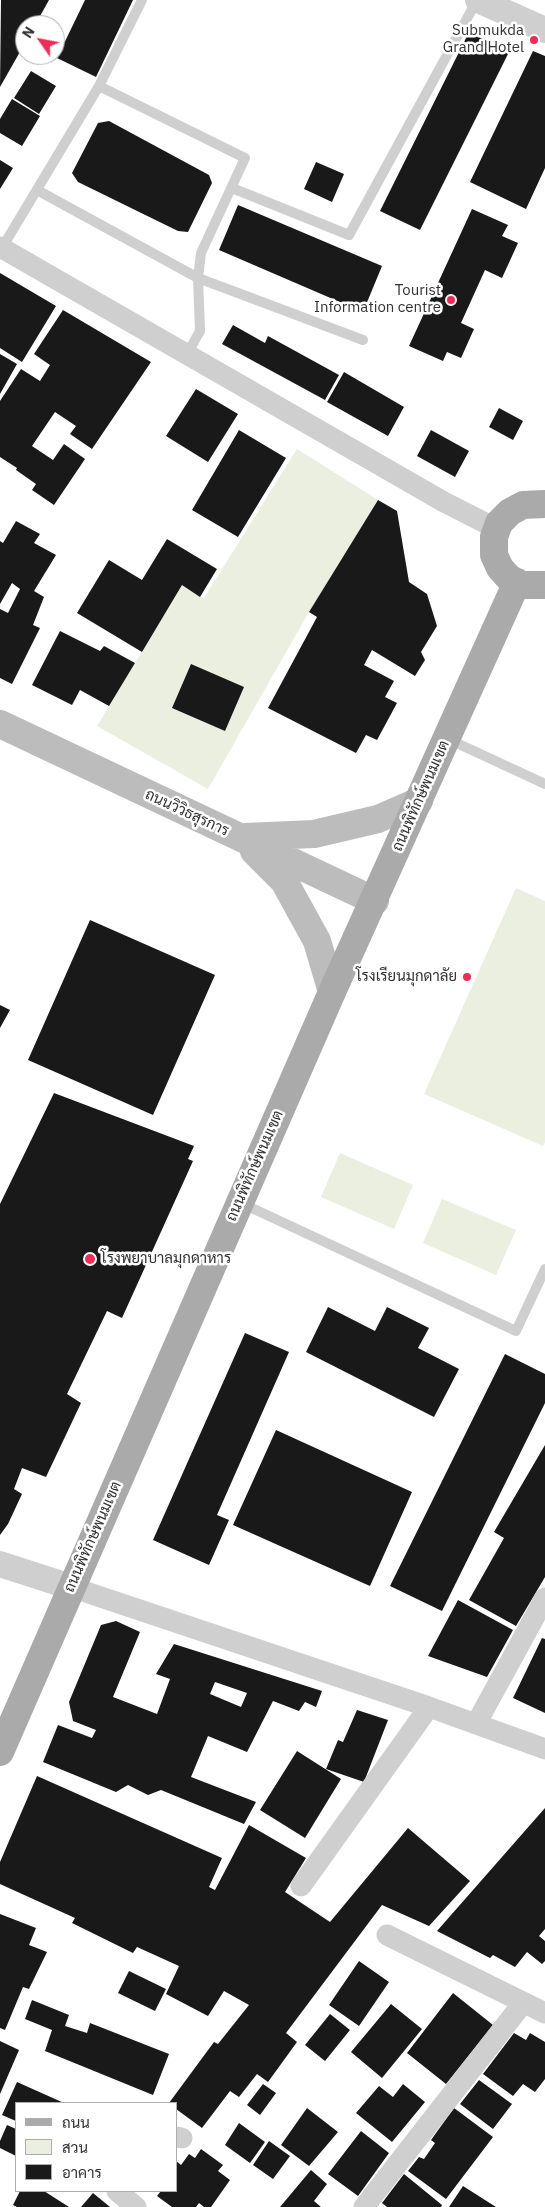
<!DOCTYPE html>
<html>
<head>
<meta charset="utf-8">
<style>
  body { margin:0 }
  #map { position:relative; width:545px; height:2207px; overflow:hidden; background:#fff; font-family:"IBM Plex Sans",Sarabun,sans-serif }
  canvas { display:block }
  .legend { position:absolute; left:15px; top:2102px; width:162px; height:90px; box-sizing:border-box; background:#fff; border:1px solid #adadad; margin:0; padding:6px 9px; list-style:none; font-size:15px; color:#323232 }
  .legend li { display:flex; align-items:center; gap:10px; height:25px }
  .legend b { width:25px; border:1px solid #adadad }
  .north { position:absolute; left:15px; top:15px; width:50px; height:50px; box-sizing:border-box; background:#fff; border:1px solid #adadad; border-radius:50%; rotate:303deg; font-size:14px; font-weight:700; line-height:20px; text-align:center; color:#323232 }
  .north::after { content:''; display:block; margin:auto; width:18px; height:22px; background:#f32956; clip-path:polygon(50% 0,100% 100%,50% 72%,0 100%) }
</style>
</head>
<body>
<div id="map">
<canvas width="545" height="2207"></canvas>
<ul class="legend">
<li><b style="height:6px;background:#aaa"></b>ถนน</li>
<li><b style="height:14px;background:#eaefe0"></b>สวน</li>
<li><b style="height:14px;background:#191919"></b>อาคาร</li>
</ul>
<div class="north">N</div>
</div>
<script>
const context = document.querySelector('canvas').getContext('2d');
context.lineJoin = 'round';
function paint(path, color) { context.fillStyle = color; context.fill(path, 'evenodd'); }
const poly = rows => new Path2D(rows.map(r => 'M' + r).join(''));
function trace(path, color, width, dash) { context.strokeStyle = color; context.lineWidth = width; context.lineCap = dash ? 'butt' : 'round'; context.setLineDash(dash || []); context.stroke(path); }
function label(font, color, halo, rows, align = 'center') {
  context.font = font + ' "IBM Plex Sans",Sarabun,sans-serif'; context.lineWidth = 5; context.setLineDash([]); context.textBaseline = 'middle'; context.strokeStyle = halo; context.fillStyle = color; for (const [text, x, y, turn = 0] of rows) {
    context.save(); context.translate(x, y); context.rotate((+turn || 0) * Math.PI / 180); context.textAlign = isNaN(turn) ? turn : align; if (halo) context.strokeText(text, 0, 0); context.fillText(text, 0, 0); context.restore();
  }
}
paint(poly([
  [297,449,378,500,309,612,208,789,97,726,182,585,204,598],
  [516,888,545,901,545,1142,543,1146,424,1094],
  [340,1153,413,1185,394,1229,321,1197],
  [442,1199,516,1230,496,1275,423,1243]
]), '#eaefe0');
paint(poly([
  [1,0,49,0,35,25,25,25,25,43,0,87],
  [85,0,133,0,96,77,57,58],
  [469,32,509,52,420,230,380,211],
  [533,51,545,56,545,168,526,209,470,182],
  [31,71,56,86,39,114,14,98],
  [12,99,40,116,22,146,0,133,0,119],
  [109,121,209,175,212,183,188,232,178,231,78,182,72,173,98,123],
  [0,160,13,168,0,189],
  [316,162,344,174,332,202,304,189],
  [238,205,382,266,363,312,219,250],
  [472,209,508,225,502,236,518,243,502,278,485,270,461,323,474,329,461,358,447,352,443,361,409,346],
  [0,273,56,306,22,362,0,348],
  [63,310,151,362,92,449,70,434,76,426,55,412,32,446,53,460,64,444,85,459,54,505,32,490,36,484,16,470,17,468,0,457,0,401,21,369,40,381,50,365,34,354],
  [233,325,265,343,268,336,339,375,325,400,222,344],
  [0,354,17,364,0,394],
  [344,372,404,407,388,436,327,402],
  [196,389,238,414,208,462,166,436],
  [499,408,523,421,513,440,489,427],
  [239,430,286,458,238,537,192,510],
  [431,430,469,451,455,477,417,456],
  [378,500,397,511,409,582,427,594,437,626,421,652,425,660,415,676,372,650,364,665,394,681,385,697,397,703,377,740,366,735,356,753,268,708,317,617,309,612],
  [16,521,40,534,34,543,56,555,34,591,44,597,33,625,40,628,12,684,0,678,0,609,8,613,20,589,12,583,0,604,0,541,3,543],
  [167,539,217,569,200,597,182,585,142,652,77,613,109,560,142,580],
  [60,631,100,651,104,646,135,663,109,706,80,690,72,705,32,685],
  [191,664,244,687,225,731,172,708],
  [90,920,215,975,153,1115,28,1060],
  [0,1005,10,1010,0,1028],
  [54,1093,194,1146,188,1159,193,1161,122,1318,107,1311,67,1394,81,1403,46,1477,22,1468,14,1489,22,1494,8,1524,0,1535,0,1204],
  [328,1307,375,1331,387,1307,429,1328,418,1348,459,1369,434,1417,306,1352],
  [245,1333,289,1352,217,1515,229,1520,209,1565,153,1540],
  [505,1354,545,1374,545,1403,442,1611,390,1586],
  [276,1430,412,1492,370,1586,233,1525],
  [545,1445,545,1577,516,1626,469,1600,504,1538,494,1532],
  [458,1600,513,1630,487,1677,428,1656],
  [116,1621,140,1632,113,1697,157,1714,170,1679,156,1674,174,1644,322,1691,316,1707,305,1702,299,1711,273,1701,247,1752,208,1736,191,1777,256,1802,244,1824,161,1790,148,1795,128,1785,116,1792,43,1762,58,1725,92,1738,96,1730,73,1721,69,1702,101,1625],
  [215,1682,247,1693,241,1707,210,1694],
  [542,1638,545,1639,545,1713,513,1698],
  [357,1710,388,1720,364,1782,326,1769,338,1740,343,1742],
  [297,1751,341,1779,305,1838,260,1810],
  [37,1776,222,1858,209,1887,215,1890,249,1825,306,1858,285,1892,330,1922,408,1828,470,1881,429,1926,382,1905,286,2033,297,2042,268,2082,257,2074,239,2097,230,2091,202,2128,176,2109,176,2103,169,2103,214,2042,218,2044,249,2005,224,1991,208,2016,166,1994,179,1966,137,1947,133,1953,72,1923,75,1918,0,1884,0,1862],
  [545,1808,545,1929,539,1936,545,1941,545,1961,542,1964,527,1952,515,1967,493,1955,490,1958,437,1931],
  [0,1914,36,1928,29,1945,47,1952,29,1989,23,1987,5,2030,0,2028],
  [359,1961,389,1982,359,2026,329,2005],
  [129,1971,166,1989,155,2011,118,1993],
  [453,1993,493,2025,446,2084,407,2053],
  [32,2000,69,2015,65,2026,87,2033,90,2023,169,2054,153,2095,45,2051,52,2030,25,2019],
  [391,2004,422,2029,382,2078,351,2052],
  [330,2014,350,2030,325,2061,305,2045],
  [514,2033,526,2040,530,2033,545,2042,545,2079,535,2092,523,2084,513,2096,483,2074],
  [0,2041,19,2050,0,2094],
  [479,2080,512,2104,493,2129,460,2104],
  [17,2082,64,2103,16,2103,16,2121,2,2115],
  [263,2084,276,2093,260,2115,247,2105],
  [403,2084,425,2102,392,2142,356,2113,379,2086,393,2097],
  [307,2108,338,2132,309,2166,281,2145],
  [454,2108,493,2137,446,2199,408,2171,419,2157,424,2159,435,2143,431,2140],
  [239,2123,265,2142,250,2163,225,2145],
  [7,2125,16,2129,16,2156,0,2148,0,2141],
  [361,2131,389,2153,358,2196,328,2174],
  [269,2141,290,2156,273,2179,253,2165],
  [201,2149,223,2165,218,2171,230,2180,211,2207,204,2207,199,2203,196,2207,172,2207,157,2196,161,2191,176,2191,176,2161,181,2165,189,2154,195,2158],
  [311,2170,327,2184,314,2201,321,2207,280,2207],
  [404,2174,442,2205,441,2207,387,2207,382,2203],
  [463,2186,496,2207,449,2207],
  [20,2191,44,2191,69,2207,17,2207,13,2205],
  [93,2193,110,2207,81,2207]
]), '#191919');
trace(poly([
  [99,86,245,158,201,253,198,278,200,331,187,354],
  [232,188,349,235,477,0],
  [37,190,198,278,363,340],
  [2,248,99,86,142,0],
  [448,739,545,784],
  [241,1203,516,1331,545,1269]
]), '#cfcfcf', 10);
trace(poly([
  [0,247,444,502,497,529],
  [71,1587,429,1707,545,1749],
  [476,1724,545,1598],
  [301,1886,429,1707],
  [387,1935,545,2013],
  [176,2137,182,2138],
  [117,2191,136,2207],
  [364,2207,523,2003]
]), '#cfcfcf', 21);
trace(poly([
  [478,0,545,30],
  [0,1564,71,1587]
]), '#cfcfcf', 26);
trace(poly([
  [0,724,375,901],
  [245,837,314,834,378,819,419,801],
  [254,851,284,881,317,941,332,992]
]), '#bcbcbc', 28);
trace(poly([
  [545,504,523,505,510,512,499,523,494,537,494,555,500,568,509,578,522,585,545,585],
  [0,1752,332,992,517,582]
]), '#aaa', 28);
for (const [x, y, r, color] of [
  [534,40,5,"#f32956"],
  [451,300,5,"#f32956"],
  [467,977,5,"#f32956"],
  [90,1259,6,"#f32956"]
]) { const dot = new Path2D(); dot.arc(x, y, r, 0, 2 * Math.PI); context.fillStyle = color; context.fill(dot); trace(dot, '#fff', 2); }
label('15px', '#323232', '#fff', [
  ["Submukda",524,31],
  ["Grand Hotel",524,48],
  ["Tourist",441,291],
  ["Information centre",441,308],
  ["โรงเรียนมุกดาลัย",457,977],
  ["โรงพยาบาลมุกดาหาร",101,1259,"left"]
], 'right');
label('15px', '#323232', '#fff', [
  ["ถนนพิทักษ์พนมเขต",421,796,-66],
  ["ถนนวิวิธสุรการ",187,813,25],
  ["ถนนพิทักษ์พนมเขต",255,1166,-66],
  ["ถนนพิทักษ์พนมเขต",93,1537,-66]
]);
</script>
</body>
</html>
